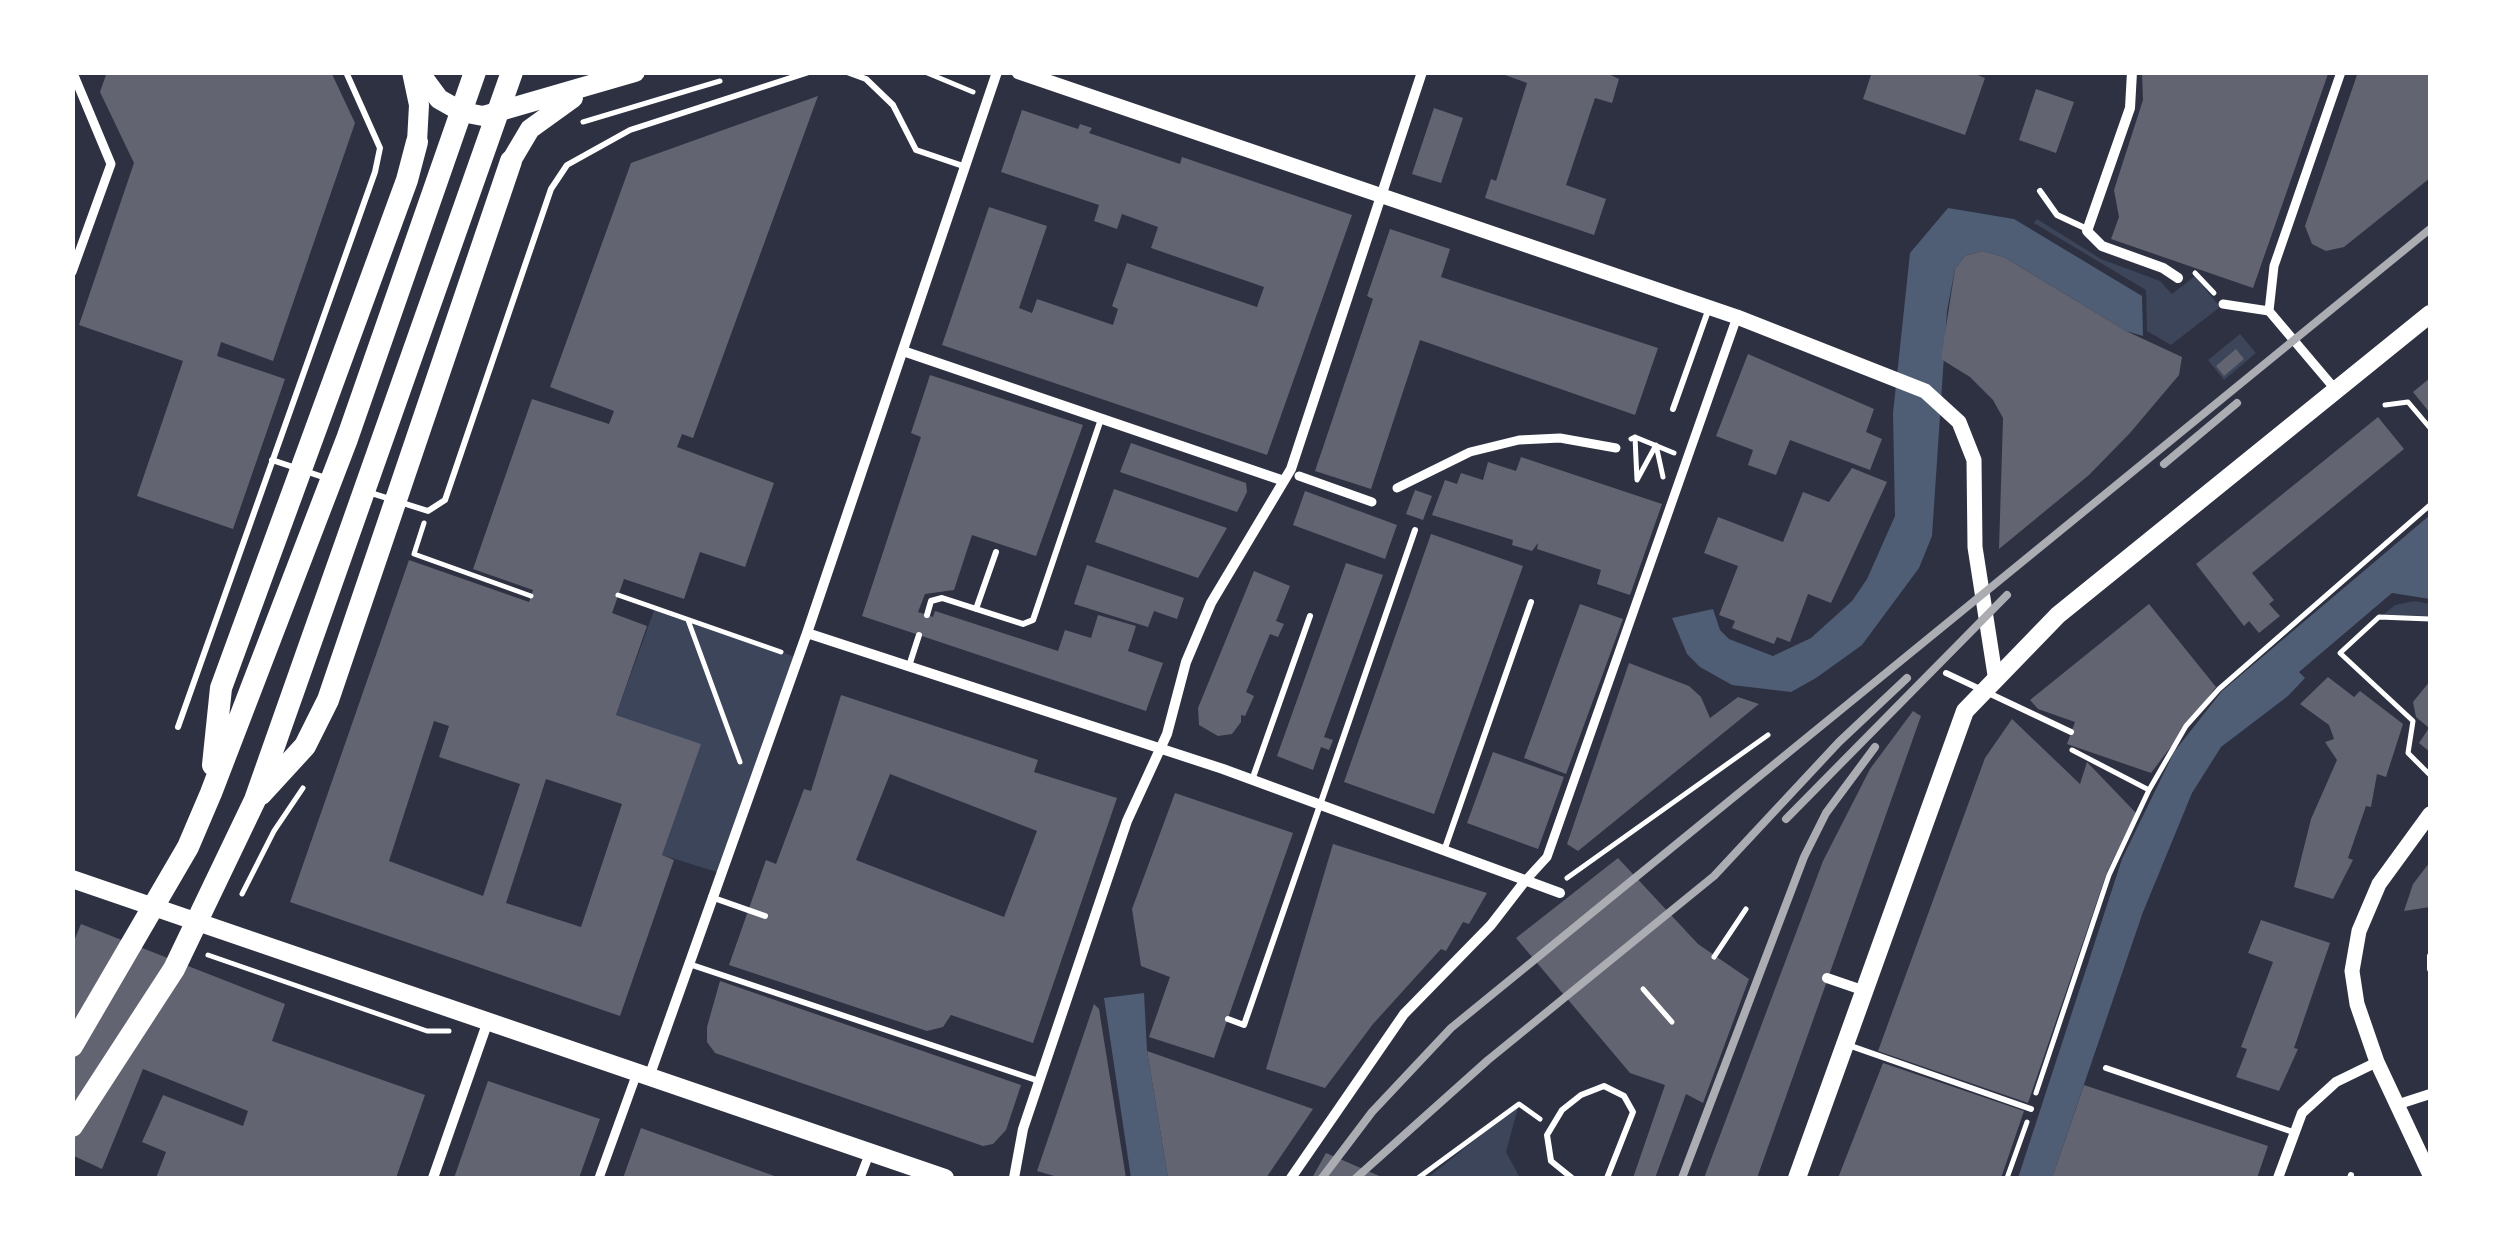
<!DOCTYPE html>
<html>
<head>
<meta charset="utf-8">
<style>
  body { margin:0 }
  #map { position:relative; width:2503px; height:1251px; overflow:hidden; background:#2d3142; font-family:"Libre Baskerville",serif }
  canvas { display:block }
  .frame { position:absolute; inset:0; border:75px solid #fff; pointer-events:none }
</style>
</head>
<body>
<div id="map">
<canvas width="2503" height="1251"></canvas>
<div class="frame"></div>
</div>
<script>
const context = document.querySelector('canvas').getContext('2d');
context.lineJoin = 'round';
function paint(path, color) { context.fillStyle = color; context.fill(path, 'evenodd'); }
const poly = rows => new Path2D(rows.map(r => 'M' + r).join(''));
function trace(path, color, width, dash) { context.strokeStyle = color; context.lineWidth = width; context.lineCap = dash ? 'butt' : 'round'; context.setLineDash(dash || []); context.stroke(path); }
paint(poly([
  [2037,219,2101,259,2160,281,2172,294,2195,276,2220,307,2171,345,2147,331,2146,290,2034,223],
  [2240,334,2256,353,2224,380,2208,360],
  [2414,601,2430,604,2430,616,2383,615,2395,605],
  [655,608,798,658,720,873,662,855,700,744,616,715],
  [1519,1104,1506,1152,1520,1178,1430,1176]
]), '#3c4559');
paint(poly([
  [1948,208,2014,219,2142,296,2143,336,2126,331,2004,257,1982,251,1965,256,1955,269,1947,311,1932,536,1919,568,1862,645,1816,678,1791,692,1732,685,1700,667,1687,654,1672,618,1713,609,1720,630,1729,639,1773,656,1811,638,1852,601,1867,579,1895,516,1893,413,1910,253],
  [2430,515,2430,599,2392,593,2299,672,2305,678,2288,696,2221,747,2192,793,2143,912,2052,1178,2018,1178,2122,859,2174,752,2222,691],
  [1144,993,1147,1051,1168,1178,1131,1178,1104,998]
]), '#4f5d75');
paint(poly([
  [107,72,331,72,355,123,273,361,221,342,217,356,285,379,233,529,137,496,183,361,79,325,134,163,100,92],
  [1497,72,1604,72,1619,79,1612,103,1595,98,1566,185,1606,199,1594,235,1485,198,1491,179,1496,181,1527,83],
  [1872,72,1970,72,1985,78,1965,135,1863,99],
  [2142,72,2328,74,2253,288,2111,239,2119,217,2114,190,2143,100],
  [2358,72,2430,72,2430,178,2344,247,2326,251,2312,244,2305,226],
  [2036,89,2074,102,2056,153,2019,140],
  [818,96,693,438,682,434,677,447,774,483,745,567,700,552,684,599,624,579,612,613,647,626,616,715,701,744,662,855,674,860,620,1016,290,902,409,560,529,602,533,590,473,569,532,399,609,424,614,411,550,387,631,163],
  [434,721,449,726,439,757,520,784,483,896,389,861],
  [546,779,622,804,581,927,506,903],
  [1434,108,1463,118,1441,183,1412,174],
  [1022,110,1078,129,1080,124,1092,128,1089,133,1180,164,1182,157,1352,215,1267,455,942,345,989,207,1047,226,1019,308,1032,313,1037,299,1113,325,1118,309,1112,306,1127,263,1257,307,1264,287,1151,248,1158,227,1122,214,1117,229,1094,221,1099,205,1001,172],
  [1390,229,1450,249,1441,277,1658,348,1635,415,1420,340,1371,489,1315,471,1373,299,1367,296],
  [1982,251,2004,257,2126,331,2182,357,2179,375,2130,433,2089,475,1999,549,2003,418,1993,400,1970,377,1941,359,1955,269,1965,256],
  [2236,349,2244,359,2224,376,2216,366],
  [1748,354,1874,409,1866,432,1882,439,1870,470,1790,440,1776,475,1748,465,1753,450,1716,436],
  [930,375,1083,425,1036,556,972,535,954,590,925,594,918,612,933,617,935,611,1058,651,1065,630,1091,638,1098,615,1136,626,1128,651,1163,663,1146,711,862,616,921,437,911,433],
  [2430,378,2430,413,2413,392],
  [2378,417,2404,449,2252,573,2274,600,2269,604,2280,616,2259,633,2249,621,2244,626,2196,564],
  [1131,443,1246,483,1247,492,1237,512,1120,472],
  [1521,457,1662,504,1630,595,1597,584,1601,570,1537,549,1538,543,1532,551,1512,545,1513,540,1432,515,1445,480,1457,484,1461,473,1483,480,1488,462,1516,471],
  [1852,468,1887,482,1831,603,1808,594,1790,642,1777,637,1774,644,1732,628,1735,621,1719,615,1738,566,1704,553,1718,517,1783,542,1803,492,1829,502],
  [1114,489,1227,528,1198,578,1095,542],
  [1415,490,1432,496,1423,520,1406,514],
  [1305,491,1397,525,1385,559,1293,525],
  [1431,534,1523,566,1434,814,1344,782],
  [1346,563,1383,575,1324,737,1333,740,1329,750,1321,747,1313,770,1277,756],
  [1087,565,1184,598,1177,619,1154,611,1148,627,1074,604],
  [1254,571,1290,586,1276,621,1284,624,1278,637,1270,634,1246,692,1254,696,1245,716,1241,715,1241,722,1232,734,1218,736,1199,725,1198,708],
  [1580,604,1623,619,1566,774,1524,758],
  [2149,604,2216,687,2151,773,2067,744,2075,722,2038,709,2030,700],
  [1629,663,1689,686,1701,697,1710,718,1738,697,1759,704,1578,851,1567,844],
  [2328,677,2354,697,2360,691,2403,724,2386,777,2377,774,2371,807,2366,806,2348,858,2353,860,2333,899,2294,887,2311,819,2337,760,2325,742,2334,739,2329,725,2300,704],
  [2430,681,2430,752,2419,743,2429,728,2416,717,2413,702],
  [841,695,1038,760,1034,772,1117,798,1033,1043,951,1015,943,1027,927,1031,729,965,766,860,776,864,804,789,811,791],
  [890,774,1037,831,1004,917,856,860],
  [1913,711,1921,716,1757,1178,1704,1178,1823,861,1870,769],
  [2012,719,2080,784,2087,762,2136,813,2107,872,2028,1103,1878,1051,1985,758],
  [1493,752,1564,777,1538,849,1467,823],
  [1175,793,1293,833,1214,1058,1149,1037,1170,977,1141,966,1132,909],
  [1333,844,1487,893,1469,924,1463,922,1446,951,1441,949,1373,1024,1325,1088,1266,1069],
  [1618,858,1698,944,1749,979,1703,1103,1686,1094,1655,1178,1633,1178,1665,1085,1630,1073,1516,938],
  [2430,862,2430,907,2404,911,2413,884],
  [2261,920,2330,943,2294,1048,2298,1049,2279,1091,2236,1077,2247,1049,2241,1047,2273,962,2248,953],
  [81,924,285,1004,272,1041,425,1095,396,1178,156,1178,166,1152,142,1142,163,1095,243,1126,248,1111,143,1069,102,1169,72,1155,72,946],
  [720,981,1021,1085,1006,1130,993,1144,983,1146,715,1053,707,1042,707,1027],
  [1094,1004,1099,1009,1126,1178,1061,1178,1037,1171],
  [1147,1051,1313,1109,1266,1178,1168,1178],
  [1883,1063,2024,1111,2001,1178,1838,1178],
  [488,1081,600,1119,579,1178,454,1178],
  [2084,1085,2268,1146,2257,1178,2052,1178],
  [641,1128,780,1178,623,1178],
  [1326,1153,1384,1178,1312,1178]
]), '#626471');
trace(poly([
  [925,72,973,92],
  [583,122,720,81],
  [2195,273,2214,293],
  [2385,405,2408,402,2430,428],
  [1635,437,1674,453],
  [1631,439,1635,437,1637,480,1656,445,1663,477],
  [424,523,414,554,531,596],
  [618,595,781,652],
  [2430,619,2379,617,2340,653,2413,721,2408,753,2430,775],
  [688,620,740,762],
  [2072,750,2149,790],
  [1567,878,1768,735],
  [242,894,274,831,303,788],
  [208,955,427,1031,449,1031],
  [1714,957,1746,909],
  [1643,989,1672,1022],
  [2036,1093,2109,875,2149,790,2186,726,2219,689,2430,505],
  [1418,1178,1519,1104,1540,1119],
  [2007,1178,2027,1122]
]), '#fff', 5);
trace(poly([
  [847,72,866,79,893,105,916,150,966,167],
  [2040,191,2057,215,2087,229],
  [1673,409,1709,308],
  [272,460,326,478],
  [371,493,428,511,445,500,551,189,567,165,630,130,809,72],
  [976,609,996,552],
  [927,615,931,601,942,598,1023,624,1033,620,1101,419],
  [909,666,919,635],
  [1946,673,2071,732],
  [178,727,375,172,380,148,346,72],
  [1252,780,1310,616],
  [1445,848,1531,602],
  [711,897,765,916],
  [2430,956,2430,969],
  [689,964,1039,1081],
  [1228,1019,1244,1025,1415,530],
  [1848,1045,2031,1109],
  [2106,1068,2293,1132],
  [1572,1178,1551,1161,1547,1135,1562,1110,1581,1095,1604,1086,1624,1096,1633,1112,1607,1178],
  [2350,1178,2351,1175]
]), '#fff', 6);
trace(poly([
  [72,272,111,164,73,73],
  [2223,304,2269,311],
  [2335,389,2269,311,2274,266,2341,72],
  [1299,476,1372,502],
  [1397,488,1470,452,1519,440,1560,438,1616,448],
  [1525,881,1547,857,1737,317],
  [599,1178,637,1073],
  [860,1178,870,1152]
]), '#fff', 9);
trace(poly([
  [2132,72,2130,108,2087,231,2102,246,2163,268,2178,278],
  [72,73,73,73],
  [903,351,1284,481],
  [807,633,1223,769,1560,893],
  [1827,978,1865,991],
  [649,1077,807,633,997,72],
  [2396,1105,2430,1094],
  [433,1178,488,1021],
  [1014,1178,1023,1129,1127,821,1167,734,1186,662,1211,603,1291,469,1422,72],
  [1291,1178,1404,1014,1491,925,1525,881],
  [2278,1178,2302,1113,2336,1082,2377,1062]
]), '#fff', 10);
trace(poly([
  [1019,72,1737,317,1925,391,1959,422,1974,460,1975,547,1995,675],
  [2430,814,2379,884,2359,931,2352,971,2357,1004,2377,1062,2430,1175]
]), '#fff', 15);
trace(poly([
  [72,879,945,1178],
  [1797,1178,1965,711,2058,615,2430,314]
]), '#fff', 18);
trace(poly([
  [412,72,419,105,417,142],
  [419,72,439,99,462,112,483,116,635,72],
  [511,161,530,129,573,98]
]), '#fff', 20);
trace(poly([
  [213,765,221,688,407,180,417,142],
  [261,794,305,746,328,700,511,161],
  [72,1046,188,847,211,793,347,439,475,72],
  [72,1126,174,969,255,800,512,72]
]), '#fff', 22);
trace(poly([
  [2164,464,2237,403],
  [1786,819,2007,595],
  [1322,1178,1372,1112,1451,1028,2430,229],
  [1356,1178,1488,1060,1714,876,1839,742,1907,678],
  [1682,1178,1804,857,1826,813,1875,747]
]), '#abadb3', 8);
</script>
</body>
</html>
